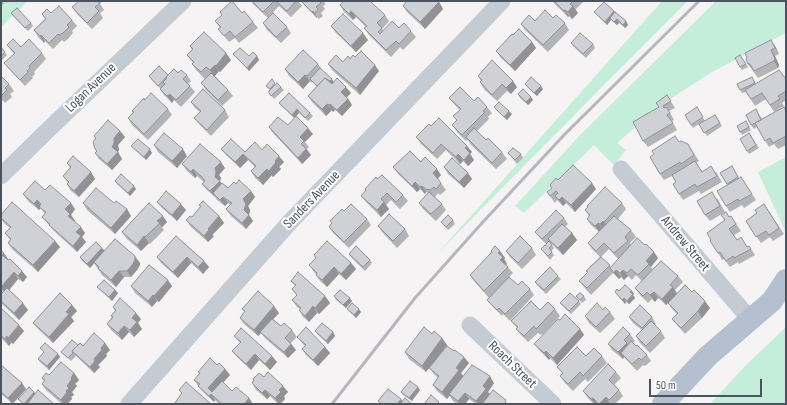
<!DOCTYPE html>
<html>
<head>
<meta charset="utf-8">
<style>
  body { margin:0 }
  #map { position:relative; width:787px; height:405px; overflow:hidden; background:#f5f3f3; font-family:"Sofia Sans Condensed",sans-serif }
  canvas { display:block }
  .frame { position:absolute; inset:0; border:2px solid #4b535f; pointer-events:none }
  .scale { position:absolute; left:649px; top:379px; width:113px; height:18px; box-sizing:border-box; border:2px solid #4b535f; border-top:0; padding-left:5px; font-size:12px; line-height:14px; white-space:nowrap; color:#4b535f; -webkit-text-stroke:3px #fff; paint-order:stroke }
</style>
</head>
<body>
<div id="map">
<canvas width="787" height="405"></canvas>
<div class="frame"></div>
<div class="scale">50 m</div>
</div>
<script>
const context = document.querySelector('canvas').getContext('2d');
context.lineJoin = 'round';
function paint(path, color) { context.fillStyle = color; context.fill(path, 'evenodd'); }
const poly = rows => new Path2D(rows.map(r => 'M' + r).join(''));
function trace(path, color, width, dash) { context.strokeStyle = color; context.lineWidth = width; context.lineCap = dash ? 'butt' : 'round'; context.setLineDash(dash || []); context.stroke(path); }
function label(font, color, halo, rows, align = 'center') {
  context.font = font + ' "Sofia Sans Condensed",sans-serif'; context.lineWidth = 4; context.setLineDash([]); context.textBaseline = 'middle'; context.strokeStyle = halo; context.fillStyle = color; for (const [text, x, y, turn = 0] of rows) {
    context.save(); context.translate(x, y); context.rotate((+turn || 0) * Math.PI / 180); context.textAlign = isNaN(turn) ? turn : align; if (halo) context.strokeText(text, 0, 0); context.fillText(text, 0, 0); context.restore();
  }
}
paint(poly([
  [1,1,28,1,1,27],
  [662,1,688,1,606,83,438,253],
  [716,1,786,1,786,33,712,72,661,105,617,143,626,150,614,165,594,145,524,213,515,206,581,134],
  [786,157,786,233,758,172],
  [786,327,786,404,710,404,744,367]
]), '#c5eeda');
trace(poly([
  [1,4,7,1]
]), '#7fcaae', 2.5, [3, 2]);
trace(poly([
  [621,169,750,319],
  [1,176,48,130,183,1],
  [470,325,553,404],
  [129,404,289,223,502,1]
]), '#c4cbd3', 17);
trace(poly([
  [663,404,708,356,772,301,786,280]
]), '#b4bfcf', 22);
trace(poly([
  [332,404,415,298,482,223,565,134,699,1]
]), '#b5b7bc', 3);
paint(poly([
  [79,1,102,1,100,4,104,10,100,13,103,18,92,29,77,14,72,7],
  [251,1,298,1,302,6,291,17,279,6,268,18,253,4],
  [301,1,323,1,326,4,323,6,325,9,321,13,323,16,319,19,317,17,317,18,305,6],
  [552,1,584,1,575,10,578,13,572,19,569,16,568,17],
  [439,2,443,9,425,29,407,12,403,6],
  [340,5,385,15,389,21,382,29,383,30,399,28,411,31,416,37,403,50,400,47,391,57,369,35,364,28,366,27,356,17,353,20,344,12],
  [594,12,615,12,626,21,628,25,625,28,619,23,617,25,611,20,607,25],
  [11,13,31,23,33,26,28,31,14,17],
  [51,13,72,20,77,26,72,31,73,33,68,39,64,42,62,40,53,49,45,41,44,43,38,37,34,30,45,19,42,14],
  [242,13,253,22,258,28,239,43,235,38,229,42,218,29,220,28,215,21],
  [553,18,565,23,569,30,548,52,525,30,521,24,535,21],
  [263,23,287,27,291,33,281,43,267,30],
  [331,26,368,40,356,52,335,32],
  [513,35,532,42,536,48,515,71,501,58,496,51],
  [571,43,593,44,595,48,586,58,573,46],
  [7,45,21,47,42,53,46,59,34,72,35,74,32,77,33,78,25,86,9,69,4,63,14,54],
  [190,46,231,60,220,72,219,71,215,76,228,90,233,96,222,106,206,90,201,83,205,79,196,70,192,64,193,63,187,55,192,50],
  [775,46,779,54,775,56,779,65,778,68,758,78,748,64],
  [1,47,7,55,1,61],
  [233,54,257,56,259,60,249,71,236,57],
  [355,57,379,71,360,95,332,70,328,64,343,62],
  [318,64,323,71,333,82,351,93,347,97,352,105,342,116,335,110,333,112,332,110,326,116,312,102,308,96,317,86,312,82,311,83,310,81,303,89,289,76,285,69],
  [746,64,748,67,742,70,740,67],
  [178,73,187,75,191,81,188,84,195,92,181,107,174,100,172,103,164,95,160,89,160,88,151,79,149,76],
  [1,76,9,84,14,91,10,94,12,97,5,103,3,100,1,103],
  [478,76,517,87,511,94,507,91,497,101,484,89,480,82,481,81],
  [786,79,786,100,782,103,784,106,774,112,766,99,755,106,746,92,742,93,740,90,754,80,756,84],
  [276,84,281,87,284,90,274,99,269,93,270,90,266,86],
  [525,84,543,89,537,96,527,87],
  [518,94,533,100,528,105,520,98],
  [667,95,675,108,669,111,674,120,672,121,677,130,648,147,643,141,659,107],
  [449,98,474,101,487,107,492,113,488,117,489,119,477,131,486,140,502,152,507,159,496,169,470,144,468,140,466,141,457,132,452,125,457,121,453,116,460,110,454,104],
  [145,100,168,109,172,115,148,140,132,125,128,118,133,112,132,111],
  [191,102,225,110,229,117,211,136,199,124,194,118,200,112,195,108],
  [279,103,310,113,313,116,308,121,299,113,294,118],
  [494,107,512,114,507,120,496,110],
  [756,109,762,119,786,110,786,145,778,149,774,144,769,147,757,127,754,129,751,125],
  [699,111,705,121,715,115,722,126,707,136,699,124,693,128,691,125],
  [746,121,751,130,742,135,740,132],
  [288,125,313,134,305,142,309,147,307,149,311,155,302,164,273,133,269,127],
  [431,126,467,146,472,152,470,154,474,160,468,166,463,161,460,164,446,150,437,159,421,144,416,137],
  [120,131,125,137,118,145,119,150,118,152,122,159,112,170,99,159,95,153,96,151,95,149,96,138,94,136],
  [749,133,759,148,749,154,747,151],
  [679,142,688,144,699,161,696,163,702,171,716,172,722,182,701,194,699,191,683,200,679,194,676,182,672,176,664,180,660,174],
  [154,145,187,156,177,168,158,152],
  [131,146,152,153,146,160,134,149],
  [221,149,245,152,262,150,284,162,279,167,281,169,273,177,272,175,263,185,255,178,251,171,255,167,248,160,240,168,226,155],
  [508,153,521,154,523,158,517,164],
  [421,162,441,175,438,179,446,190,440,195,438,193,435,197,442,204,446,210,436,221,423,209,419,203,428,193,426,192,425,194,420,189,417,192,398,174,393,167],
  [67,163,91,172,95,179,79,197,71,191,67,184,68,183,63,176,70,168],
  [182,164,225,168,219,175,221,178,220,181,221,183,228,188,236,184,251,191,255,197,248,206,250,210,249,215,253,221,246,229,231,216,226,209,230,205,228,203,225,206,217,200,215,197,207,190,202,184,204,182,197,176,195,178,187,171],
  [732,166,739,178,741,177,756,200,744,208,742,205,730,212,726,206,727,185,720,173],
  [444,167,468,173,472,179,464,188,448,174],
  [377,179,403,195,408,201,400,209,391,200,386,205,389,209,381,217,366,202,361,196,366,190,365,189],
  [115,181,136,189,130,196,117,184],
  [550,185,596,189,575,212,566,203,563,206,557,200,555,203,547,192,552,188],
  [45,190,75,209,71,215,75,221,74,221,85,233,82,237,86,242,77,252,54,231,42,217,45,214,41,208,39,210,28,201,23,194],
  [717,198,725,212,710,221,705,215],
  [157,202,186,210,177,221,162,208],
  [83,203,114,203,127,209,131,216,115,234,87,210],
  [149,203,167,222,162,227,164,230,150,244,149,243,141,251,127,239,122,232],
  [622,203,626,209,618,219,631,230,636,237,630,243,631,245,658,258,651,267,653,270,678,276,683,282,675,290,677,293,710,308,702,318,685,334,677,325,672,319,677,314,672,309,668,303,666,305,658,298,655,302,652,299,648,303,640,295,635,288,642,281,636,275,632,280,628,276,624,280,621,277,619,279,613,273,591,295,584,287,579,281,588,273,586,271,600,257,592,249,588,243,599,232,591,225,587,219,589,216,585,210],
  [609,249,618,259,611,267,601,257],
  [764,204,784,234,773,241,770,237,761,243,746,221,757,213],
  [199,205,219,216,224,223,212,235,214,236,208,242,191,227,186,220,192,217,201,207],
  [344,211,367,219,371,225,349,248,333,233,329,227,332,223,330,221],
  [1,215,55,241,60,247,38,272,12,249,8,243,10,240,5,233,10,228,4,223,1,219],
  [731,216,741,231,734,235,737,240,748,247,749,246,755,255,739,264,738,262,730,267,724,259,722,260,718,253,711,240,729,217],
  [564,218,568,224,565,227,572,233,577,240,563,255,550,242,554,248,551,251,554,255,550,260,541,249,546,246,546,244,540,238,535,232],
  [453,220,455,224,448,230,441,222],
  [378,226,405,229,409,236,397,248,382,232],
  [176,236,204,261,209,267,203,274,191,263,178,278,161,263,157,257],
  [102,248,104,251,140,263,140,265,137,270,131,277,124,277,116,287,102,275,94,263,90,268,82,261,80,257],
  [532,248,536,255,522,269,510,257,506,251],
  [1,251,8,259,8,260,27,277,23,282,18,279,9,290,28,310,19,320,1,303,1,294,3,292,1,290],
  [500,251,505,258,504,259,507,264,506,265,513,273,509,277,518,285,530,289,534,295,510,321,503,314,502,316,492,306,487,300,500,286,489,298,474,281,470,275],
  [349,254,370,260,372,263,365,271,351,257],
  [314,255,351,263,356,269,346,280,339,274,327,287,320,281,316,275,316,274,314,272,309,265,316,258],
  [558,276,561,279,546,294,537,285,535,282],
  [291,281,325,296,330,303,319,314,317,313,309,322,303,317,299,310,300,309,297,307,292,300,297,296,292,289,295,286],
  [131,286,172,286,159,302,157,301,152,307,135,293],
  [97,287,115,290,118,293,112,301,100,290],
  [619,291,632,291,634,294,633,295,635,298,629,304,626,302,625,304,615,292],
  [334,296,352,301,346,308,336,300],
  [576,296,584,296,586,300,582,303],
  [579,301,581,304,571,314,560,303],
  [72,305,77,311,71,317,74,321,53,343,38,329,33,323],
  [113,307,141,319,138,323,142,329,134,337,129,332,122,340,111,330,107,324,112,317,111,316,115,311],
  [1,308,24,331,13,344,11,343,9,346,3,340,1,337],
  [242,309,279,313,273,319,281,326,292,330,297,337,291,343,296,350,288,358,265,338,261,333,258,336,244,324,240,318,245,312],
  [347,309,361,312,356,318],
  [555,309,560,316,544,333,541,335,538,333,528,342,521,335,516,329,517,328,511,321,540,310],
  [603,310,610,312,615,319,600,333,589,323,585,316],
  [629,317,652,317,656,324,655,325,661,331,665,338,650,353,640,343,636,336,642,330,633,323],
  [560,320,580,329,584,335,557,365,550,358,549,360,539,350,534,344],
  [315,331,333,332,335,336,328,344,317,334],
  [432,334,442,338,447,345,439,356,469,363,461,373,463,376,494,383,488,392,490,394,509,404,476,404,469,399,465,404,457,404,453,401,449,395,447,399,437,391,433,385,438,378,434,374,429,368,426,372,409,359,405,352],
  [630,334,635,341,633,343,636,346,647,355,651,361,645,366,643,365,637,371,624,357,623,359,612,350,608,344],
  [234,336,277,362,270,370,259,360,251,370,237,357,232,351,240,343],
  [297,337,325,347,330,353,318,366,306,355,302,349,305,346,302,343],
  [78,345,110,350,106,354,107,356,98,365,100,367,94,373,76,356,71,361,64,355,61,352],
  [40,348,58,354,60,357,49,370,40,362,38,359,44,352],
  [586,356,602,356,607,363,588,382,585,379,573,391,565,383,560,376,563,374,557,367],
  [1,365,26,389,13,404,1,394],
  [217,365,225,369,230,375,223,383,232,391,249,398,253,404,219,404,215,400,214,402,203,392,194,380,199,374,198,372],
  [616,372,621,378,614,385,619,390,623,396,615,404,594,404,587,397,583,391],
  [74,373,79,380,75,384,77,386,72,392,74,395,71,397,72,399,67,404,62,404,46,390,42,384,44,381,42,378,49,375],
  [264,377,288,392,284,396,285,399,280,404,278,404,270,396,267,399,256,390,252,383],
  [420,390,412,401,403,395,401,392]
]), '#b3b4b8');
paint(poly([
  [439,2,443,9,425,29,420,22],
  [573,6,578,13,572,19,568,12],
  [565,10,569,16,568,17,564,11],
  [313,11,317,17,317,18,312,12],
  [351,11,356,17,353,20,349,14],
  [614,11,617,14,610,18,611,20,607,25,605,22],
  [617,19,619,23,617,25,614,22],
  [626,21,628,25,625,28,623,25],
  [363,33,368,40,356,52,351,46],
  [41,35,45,41,44,43,40,36],
  [771,40,775,46,779,54,775,48],
  [532,42,536,48,515,71,510,65],
  [771,50,775,56,779,65,778,68,774,61],
  [226,53,231,60,220,72,216,66],
  [257,56,259,60,249,71,247,68],
  [215,65,219,71,214,77,210,70],
  [375,65,379,71,360,95,356,88],
  [305,75,310,81,303,89,298,82],
  [332,79,334,83,331,85,329,82],
  [513,81,517,87,511,94,506,88],
  [541,86,543,89,537,96,534,93],
  [346,87,351,93,345,99,341,92],
  [170,94,174,100,172,103,167,96],
  [531,97,533,100,528,105,526,102],
  [348,99,352,105,342,116,337,110],
  [327,104,332,110,326,116,322,109],
  [330,104,335,110,333,112,329,105],
  [297,109,299,113,294,118,292,115],
  [509,111,512,114,507,120,504,117],
  [308,128,313,134,305,142,300,137],
  [120,131,125,137,118,145,119,150,117,153,118,152,122,159,112,170,107,164,112,147,114,138],
  [467,146,472,152,470,154,474,160,468,166,464,160,465,148],
  [150,149,152,153,146,160,144,157],
  [183,149,187,156,177,168,172,161],
  [306,149,311,155,302,164,298,158],
  [243,154,248,160,240,168,235,162],
  [458,154,463,161,460,164,456,157],
  [279,156,284,162,279,167,281,169,273,177,269,171,275,161],
  [221,162,225,168,219,175,221,178,220,181,224,187,213,193,215,197,210,191,215,177,215,168],
  [193,169,197,176,195,178,191,172],
  [267,169,272,175,263,185,258,178],
  [437,169,441,175,437,179,433,173],
  [91,172,95,179,79,197,74,191],
  [468,173,472,179,464,188,459,182],
  [415,182,420,189,417,192,412,186],
  [592,183,596,189,575,212,571,205],
  [134,186,136,189,130,196,128,193],
  [422,186,426,192,425,194,420,187],
  [251,191,255,197,248,206,250,210,249,215,253,221,246,229,242,223,244,210,243,199],
  [223,197,228,203,225,206,220,200],
  [562,197,566,203,563,206,559,200],
  [37,200,42,207,39,207,41,208,39,210,34,204],
  [384,202,389,209,381,217,377,210],
  [71,203,75,209,71,215,75,221,73,223,68,216,65,209],
  [181,204,186,210,177,221,172,215],
  [127,209,131,216,115,234,111,228],
  [163,216,167,222,162,227,157,221],
  [219,216,224,223,212,235,214,236,208,242,204,236,208,229],
  [603,221,608,227,604,231,600,224],
  [598,223,603,229,600,233,595,226],
  [81,227,85,233,82,237,86,242,77,252,73,246,76,232],
  [572,233,577,240,563,255,558,248],
  [144,236,149,243,141,251,137,245],
  [55,241,60,247,38,272,33,265],
  [102,248,105,251,90,268,87,264],
  [500,251,505,258,504,259,507,264,505,266,500,260,498,253],
  [654,252,658,258,651,267,646,261],
  [4,253,8,259,7,261,2,255],
  [135,256,140,263,140,265,137,270,131,277,127,271],
  [187,257,191,263,178,278,173,272],
  [204,261,209,267,203,274,198,267],
  [351,263,356,269,346,280,341,274],
  [334,267,339,274,327,287,322,280],
  [616,270,621,277,619,279,614,273],
  [623,270,628,276,624,280,620,273],
  [22,271,27,277,23,282,18,276],
  [119,271,124,277,116,287,111,280],
  [14,272,18,279,6,294,1,287],
  [168,280,172,286,159,302,154,296],
  [673,287,677,294,666,305,662,299],
  [115,290,118,293,112,301,109,297],
  [632,291,634,294,633,295,635,298,629,304,627,301,630,292],
  [654,292,658,298,655,302,650,295],
  [153,295,157,301,152,307,148,301],
  [325,296,330,303,319,314,315,308],
  [350,298,352,301,346,308,343,305],
  [624,298,626,302,625,304,622,300],
  [705,301,710,308,702,318,698,311],
  [23,303,28,310,19,320,14,313],
  [72,305,77,311,71,317,74,321,53,343,49,337,66,312],
  [274,306,279,313,258,336,254,330],
  [313,306,317,313,309,322,305,316],
  [359,309,361,312,356,318,354,315],
  [136,313,141,319,138,323,142,329,134,337,130,330,132,318],
  [19,325,24,331,13,344,8,338],
  [124,326,129,332,122,340,118,333],
  [580,329,584,335,557,365,553,358],
  [333,332,335,336,328,344,326,341],
  [7,336,11,343,9,346,5,339],
  [442,338,447,345,426,372,422,366],
  [105,343,110,350,106,354,107,356,98,365,100,367,94,373,90,367,94,359,101,348],
  [627,343,631,349,621,353,624,357,623,359,618,352],
  [291,344,296,350,288,358,284,352],
  [325,347,330,353,318,366,313,360],
  [546,351,550,358,549,360,544,353],
  [58,354,60,357,49,370,47,366],
  [255,354,259,360,251,370,246,364],
  [272,356,277,362,270,370,265,364],
  [464,357,469,363,461,373,464,377,447,399,442,392,456,368],
  [225,369,230,375,212,394,208,388],
  [74,373,79,380,75,384,77,386,72,392,74,395,71,397,72,399,67,404,63,404,61,400,66,391,67,386,71,378],
  [490,376,494,383,488,392,491,395,484,404,478,404,476,401,483,386],
  [22,383,26,389,12,404,8,398],
  [283,386,288,392,284,396,285,399,280,404,279,404,275,398,279,390],
  [418,387,420,390,412,401,409,398],
  [265,390,270,396,267,399,262,393],
  [34,392,37,395,29,404,24,404],
  [465,393,469,399,465,404,460,404,458,401],
  [211,394,215,400,214,402,209,396],
  [606,397,610,404,600,404],
  [249,398,253,404,246,404,245,403],
  [593,398,597,404,595,404,591,399],
  [401,399,405,404,397,404]
]), '#929296');
const building = poly([
  [79,1,97,1,100,3,95,7,99,11,87,23,72,7,79,1],
  [232,1,242,13,244,11,253,22,235,37,230,31,224,36,218,29,221,27,215,21,222,15,220,12,232,1],
  [252,1,274,1,263,12,252,1],
  [276,1,296,1,287,11,276,1],
  [301,1,319,1,321,3,316,7,318,9,315,13,313,11,312,12,301,1],
  [344,1,370,1,385,15,377,23,382,28,378,32,380,34,392,21,399,28,404,23,411,31,399,44,396,41,386,50,364,28,367,26,351,11,349,14,340,5,344,1],
  [407,1,437,1,439,2,420,22,403,6,407,1],
  [554,1,573,1,570,4,573,6,568,12,565,10,564,11,554,1],
  [604,2,614,11,605,22,594,12,604,2],
  [59,6,72,20,67,25,69,27,63,33,59,35,58,34,49,43,41,35,40,36,34,30,46,19,42,14,47,9,51,13,59,6],
  [17,8,31,23,25,28,11,13,17,8],
  [545,10,553,18,556,15,565,23,543,45,521,24,529,15,535,21,545,10],
  [615,12,626,21,623,25,617,19,614,22,610,18,615,12],
  [273,13,287,27,276,37,263,23,273,13],
  [343,14,363,33,351,46,331,26,343,14],
  [519,29,532,42,510,65,496,51,512,34,513,35,519,29],
  [204,32,226,53,216,66,215,65,210,70,206,67,201,72,192,64,194,62,187,55,193,49,190,46,204,32],
  [580,33,593,44,583,54,571,43,580,33],
  [13,39,21,47,29,39,42,53,29,66,30,68,27,71,28,72,20,80,4,63,15,53,7,45,13,39],
  [771,40,775,48,771,50,775,59,774,61,754,71,750,64,748,64,746,59,747,58,745,53,771,40],
  [1,47,5,52,1,56,1,47],
  [240,48,249,56,253,52,257,56,247,68,233,54,240,48],
  [303,50,318,64,307,76,305,75,298,82,285,69,303,50],
  [361,51,375,65,356,88,328,64,336,55,343,62,348,56,350,59,353,55,355,57,361,51],
  [740,55,746,64,740,67,735,58,740,55],
  [492,60,513,81,506,88,502,84,492,95,480,82,482,80,478,76,492,60],
  [159,66,168,75,158,86,149,76,159,66],
  [320,68,332,79,330,81,325,78,317,86,310,79,320,68],
  [174,69,178,73,181,70,187,75,183,79,190,86,176,100,170,94,167,96,160,89,165,84,163,82,167,78,166,77,174,69],
  [779,70,786,79,786,91,778,96,780,99,770,105,762,93,751,99,745,90,779,70],
  [211,73,228,90,218,100,201,83,211,73],
  [1,76,9,84,5,88,7,90,1,96,1,76],
  [531,77,541,86,534,93,525,84,531,77],
  [752,77,755,83,740,90,737,84,752,77],
  [325,78,332,84,337,78,346,87,341,92,348,99,337,110,330,104,329,105,327,104,322,109,308,96,325,78],
  [272,79,275,83,270,89,266,86,272,79],
  [277,83,281,87,271,96,269,93,269,91,277,83],
  [460,87,474,101,478,97,487,107,483,111,485,112,462,135,452,125,457,120,453,116,461,109,449,98,460,87],
  [203,89,225,110,207,130,194,118,201,111,191,102,203,89],
  [523,89,531,97,526,102,518,94,523,89],
  [151,93,168,109,144,134,128,118,134,112,132,111,144,98,145,100,151,93],
  [289,93,310,113,305,118,297,109,292,115,279,103,289,93],
  [667,95,671,101,663,106,664,108,666,107,670,113,667,115,673,123,643,141,633,122,659,107,656,103,667,95],
  [499,102,509,111,504,117,494,107,499,102],
  [697,107,703,117,691,125,685,115,697,107],
  [784,107,786,111,786,136,773,143,770,138,765,141,755,123,784,107],
  [756,109,761,120,751,125,746,115,756,109],
  [715,115,720,123,704,133,699,124,715,115],
  [296,116,308,128,300,137,304,141,301,144,306,149,298,158,269,127,278,117,288,125,296,116],
  [439,118,467,146,465,148,470,153,464,160,458,154,456,157,441,144,433,153,416,137,429,124,431,126,439,118],
  [108,120,120,131,114,138,114,143,112,147,118,152,107,164,95,153,97,151,95,149,93,142,96,138,94,136,108,120],
  [746,121,749,127,740,132,737,126,746,121],
  [474,128,486,140,488,138,502,152,492,163,466,137,474,128],
  [164,133,183,149,172,161,154,145,164,133],
  [749,133,756,145,747,151,740,139,749,133],
  [675,136,679,142,681,141,688,144,694,155,681,164,680,162,660,174,650,157,654,154,652,151,675,136],
  [138,139,150,149,144,157,131,146,138,139],
  [231,139,245,152,255,142,262,150,267,144,279,156,275,161,276,162,269,171,267,169,258,178,251,171,256,166,243,154,235,162,221,149,231,139],
  [200,144,221,162,215,168,216,172,215,177,220,181,210,191,202,184,205,181,202,177,193,169,191,172,182,164,200,144],
  [513,148,521,154,515,160,508,153,513,148],
  [410,151,421,162,425,157,437,169,433,173,441,183,436,189,434,187,430,190,428,189,427,190,422,186,420,187,415,182,412,186,393,167,410,151],
  [73,156,91,172,74,191,67,184,69,182,63,176,71,167,67,163,73,156],
  [452,158,468,173,459,182,444,167,452,158],
  [695,161,702,172,711,166,717,176,697,187,695,184,679,194,673,184,676,182,672,175,695,161],
  [573,165,592,183,571,205,562,197,559,200,555,196,558,193,556,191,550,196,547,192,552,188,550,185,556,178,558,180,573,165],
  [732,166,738,177,727,184,720,173,732,166],
  [121,174,134,186,128,193,115,181,121,174],
  [382,175,403,195,396,202,387,193,381,199,384,202,377,210,361,196,366,190,365,189,376,177,377,179,382,175],
  [741,177,752,194,739,201,738,199,726,206,717,191,741,177],
  [239,180,251,191,243,199,246,204,244,210,249,215,242,223,226,209,232,203,223,197,220,200,213,193,222,183,228,188,234,182,236,184,239,180],
  [35,181,45,190,50,185,71,203,65,209,70,214,68,216,81,227,76,232,81,236,73,246,49,225,50,224,42,217,46,212,39,207,41,204,37,200,34,204,23,194,35,181],
  [605,187,622,203,604,222,603,221,600,224,598,223,595,226,587,219,590,215,585,210,588,207,587,206,605,187],
  [96,188,114,203,116,201,127,209,111,228,83,203,96,188],
  [166,191,181,204,172,215,157,202,166,191],
  [429,192,442,204,431,214,419,203,429,192],
  [712,192,720,206,705,215,697,201,712,192],
  [203,201,219,216,208,229,209,230,204,236,186,220,190,216,192,217,201,206,199,205,203,201],
  [12,202,55,241,33,265,8,243,11,239,5,233,11,227,1,218,1,215,12,202],
  [149,203,163,216,157,221,160,223,145,237,144,236,137,245,122,232,149,203],
  [351,204,367,219,344,242,329,227,332,223,330,221,342,209,344,211,351,204],
  [764,204,779,228,769,235,766,231,756,237,746,221,757,213,755,210,764,204],
  [556,210,564,218,542,239,535,232,556,210],
  [726,212,729,217,731,216,736,224,729,229,737,240,741,237,747,247,749,246,751,249,734,258,733,256,726,261,720,252,718,253,710,241,711,240,707,233,725,220,721,215,726,212],
  [389,214,405,229,393,241,378,226,389,214],
  [448,215,453,220,446,227,441,222,448,215],
  [614,216,631,230,625,237,628,241,614,253,604,243,596,251,588,243,614,216],
  [562,224,572,233,558,248,548,239,562,224],
  [176,236,204,261,198,267,187,257,173,272,157,257,176,236],
  [520,236,532,248,518,263,506,251,520,236],
  [637,238,645,245,646,244,654,252,646,261,649,264,638,275,631,269,627,273,623,270,620,273,616,270,614,273,610,268,637,238],
  [115,239,135,256,135,259,133,264,127,271,119,271,111,280,98,268,99,267,94,262,115,239],
  [327,241,351,263,341,274,334,267,322,280,316,275,317,273,309,265,316,258,314,255,327,241],
  [549,241,552,245,549,248,552,252,548,256,541,249,545,245,546,246,546,244,549,241],
  [96,242,102,248,87,264,80,257,96,242],
  [356,246,370,260,363,267,349,254,356,246],
  [495,246,500,251,498,253,503,257,500,260,508,267,484,291,470,275,492,252,491,251,495,246],
  [1,251,4,253,2,255,8,260,10,259,22,271,18,276,14,272,1,287,1,251],
  [601,257,610,265,587,288,579,281,588,272,586,271,601,257],
  [661,261,678,276,670,285,673,287,662,299,654,292,650,295,647,292,643,296,635,288,661,261],
  [149,265,168,280,154,296,153,295,148,301,131,286,149,265],
  [550,267,558,276,544,290,535,282,550,267],
  [298,272,325,296,315,308,313,306,305,316,299,310,301,308,292,300,297,295,292,289,296,285,291,281,298,272],
  [509,277,518,285,522,281,530,289,505,314,499,308,497,310,487,300,509,277],
  [104,280,115,290,109,297,97,287,104,280],
  [625,285,632,291,630,292,633,294,627,301,624,298,622,300,615,292,617,289,619,291,625,285],
  [685,285,692,292,694,290,705,301,698,311,681,328,672,319,678,313,668,303,685,285],
  [7,288,23,303,14,313,1,301,1,294,7,288],
  [340,290,350,298,343,305,334,296,340,290],
  [258,291,274,306,254,330,240,318,245,311,242,309,258,291],
  [60,293,72,305,66,312,69,314,49,337,33,323,60,293],
  [570,293,579,301,569,311,560,303,570,293],
  [580,293,584,296,580,300,576,296,580,293],
  [120,298,136,313,132,318,137,322,130,330,124,326,118,333,107,324,113,317,111,316,116,310,113,307,120,298],
  [531,301,540,310,548,302,555,309,539,326,536,329,534,326,524,336,516,329,518,327,511,321,531,301],
  [352,303,359,309,354,315,347,309,352,303],
  [597,303,603,310,605,307,610,312,596,327,585,316,597,303],
  [640,305,652,317,642,328,629,317,640,305],
  [1,308,19,325,8,338,7,336,5,339,1,336,1,308],
  [565,314,580,329,553,358,546,351,544,353,534,344,558,319,560,320,565,314],
  [272,319,281,326,284,323,292,330,285,338,291,344,284,352,260,332,272,319],
  [651,321,661,331,646,346,636,336,651,321],
  [322,323,333,332,326,341,315,331,322,323],
  [306,327,325,347,313,360,302,349,306,345,297,337,306,327],
  [424,327,432,334,434,331,442,338,422,366,405,352,424,327],
  [623,327,630,334,624,340,627,343,618,352,608,344,623,327],
  [241,328,272,356,265,364,255,354,246,364,232,351,241,342,234,336,241,328],
  [94,333,105,343,101,348,102,350,94,359,95,361,90,367,72,351,80,343,83,346,94,333],
  [72,340,78,345,72,351,73,353,68,358,61,352,72,340],
  [631,341,636,346,637,345,647,355,641,360,639,358,632,364,621,353,631,341],
  [45,343,58,354,47,366,38,359,44,352,40,348,45,343],
  [447,346,454,351,455,350,464,357,456,368,459,370,442,392,433,385,439,376,429,368,447,346],
  [577,347,586,356,594,348,602,356,583,376,580,372,568,384,560,376,563,373,557,367,577,347],
  [210,358,217,365,219,363,225,369,208,388,212,392,222,381,232,391,236,387,249,398,245,403,246,404,222,404,211,394,209,396,198,386,200,384,194,380,200,373,198,372,210,358],
  [61,362,74,373,71,378,72,379,67,386,69,388,66,391,67,392,61,400,42,384,45,380,42,378,46,373,49,375,61,362],
  [608,364,616,372,609,380,619,390,609,400,606,397,599,404,593,398,591,399,583,391,608,364],
  [1,365,22,383,8,398,1,392,1,365],
  [472,365,490,376,483,386,486,389,476,401,465,393,458,401,449,394,472,365],
  [268,372,283,386,279,390,281,392,275,398,265,390,262,393,252,383,254,380,253,379,259,373,264,377,268,372],
  [410,381,418,387,409,398,401,392,410,381],
  [186,382,211,404,174,404,182,393,179,390,186,382],
  [29,387,34,392,24,404,18,399,29,387],
  [388,389,401,399,397,404,382,404,378,401,388,389],
  [38,390,54,404,27,404,38,390],
  [493,390,506,400,505,402,507,404,482,404,493,390],
  [431,395,439,402,437,404,424,404,431,395],
  [405,398,412,404,400,404,405,398]
]);
paint(building, '#d0d1d6');
trace(building, '#929296', 1);
label('14px', '#4b535f', '#fff', [
  ["Logan Avenue",91,88,-44],
  ["Sanders Avenue",312,200,-46],
  ["Andrew Street",685,244,50],
  ["Roach Street",512,365,44]
]);
</script>
</body>
</html>
